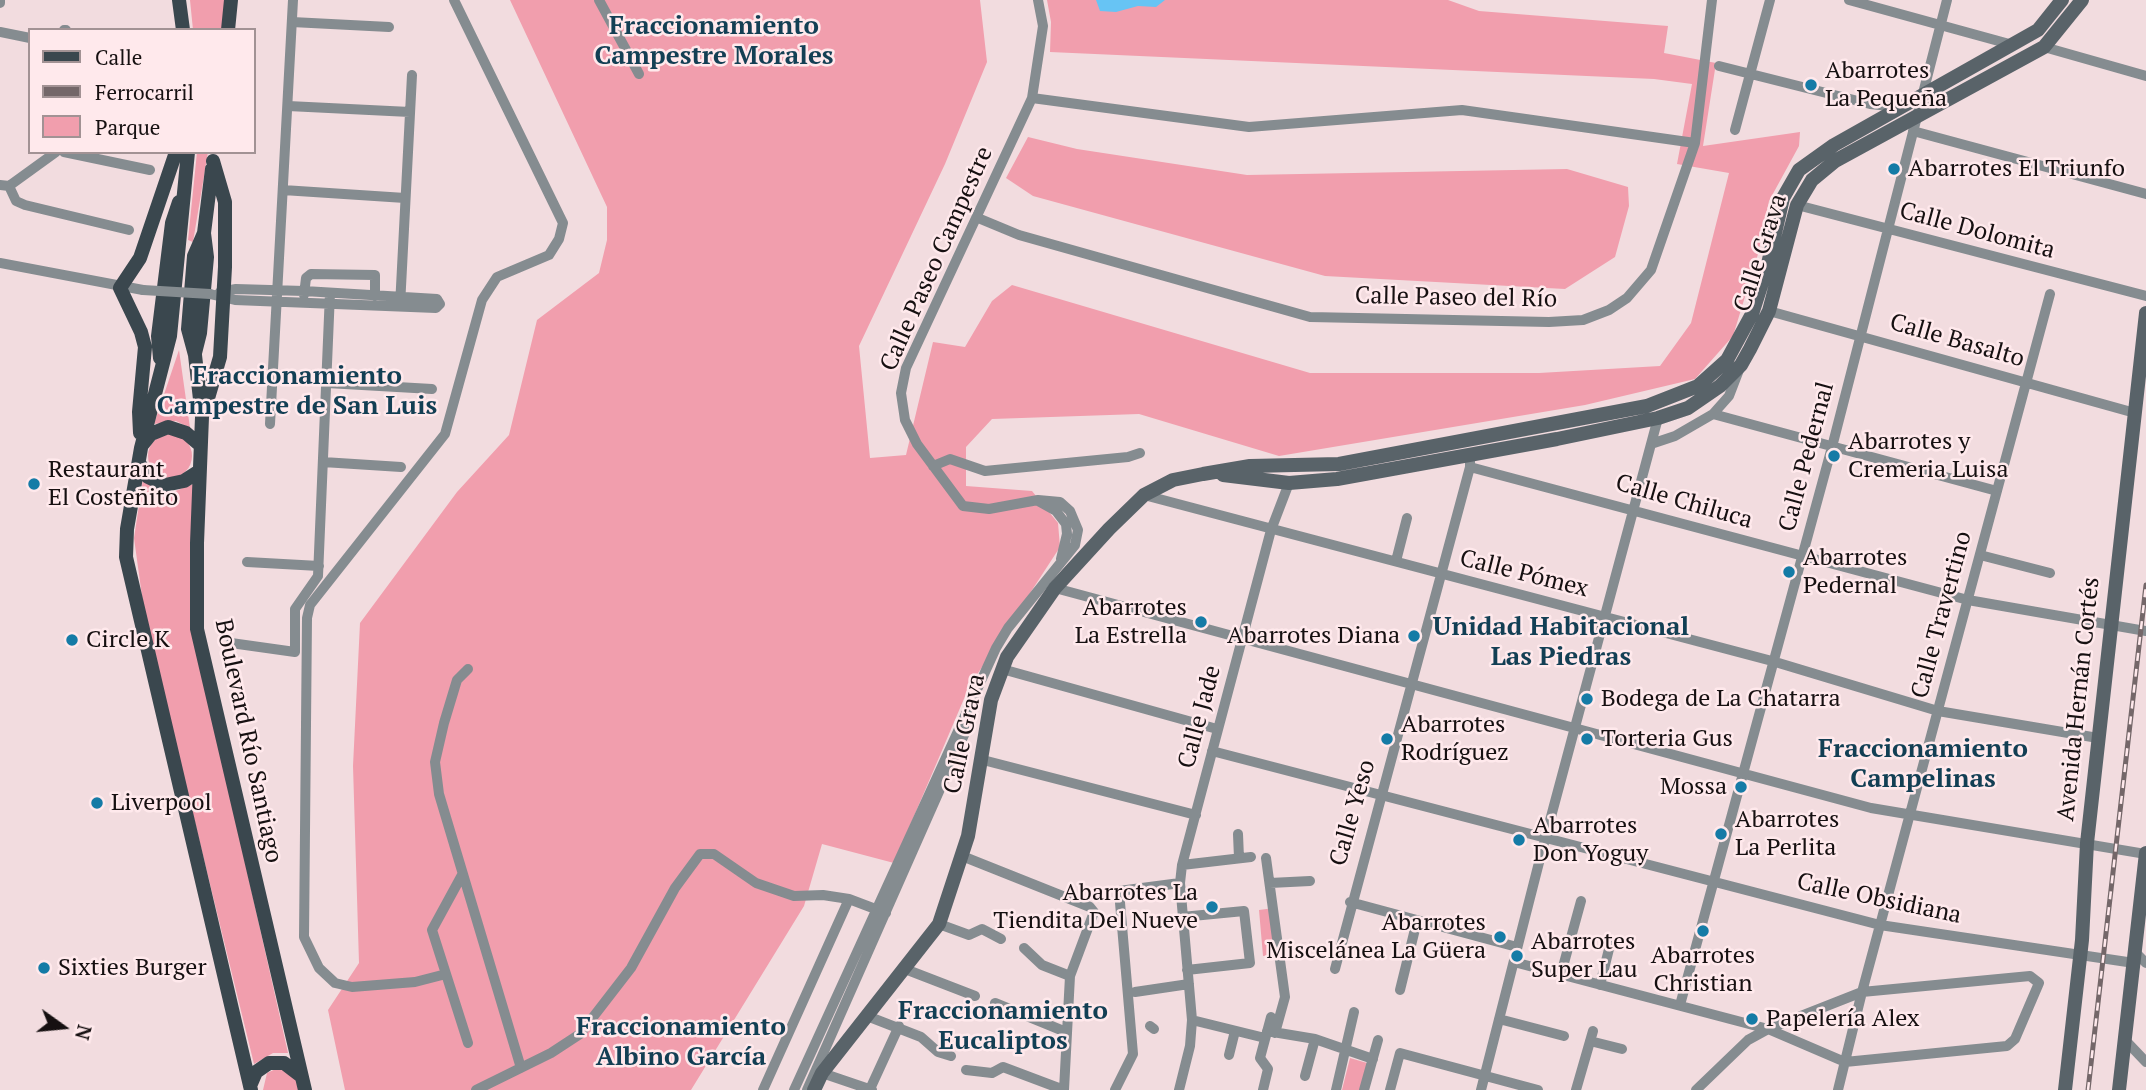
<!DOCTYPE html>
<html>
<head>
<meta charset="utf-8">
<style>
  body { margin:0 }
  #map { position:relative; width:2146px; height:1090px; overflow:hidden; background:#f2dcdf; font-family:"PT Serif",serif }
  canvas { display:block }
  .legend { position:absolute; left:28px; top:28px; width:228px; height:126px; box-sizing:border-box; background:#ffe9ec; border:2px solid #a29294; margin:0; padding:9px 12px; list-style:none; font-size:21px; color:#161011 }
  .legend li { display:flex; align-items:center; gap:14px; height:35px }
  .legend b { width:35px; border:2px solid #a29294 }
  .north { position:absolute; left:28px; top:992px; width:70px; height:70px; -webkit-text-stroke:5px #ffe9ec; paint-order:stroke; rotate:105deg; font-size:19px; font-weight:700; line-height:28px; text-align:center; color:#161011 }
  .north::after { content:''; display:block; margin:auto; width:24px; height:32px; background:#161011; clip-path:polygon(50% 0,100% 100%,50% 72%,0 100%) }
</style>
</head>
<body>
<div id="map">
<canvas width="2146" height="1090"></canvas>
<ul class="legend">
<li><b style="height:9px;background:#3a474e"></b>Calle</li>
<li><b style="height:9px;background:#746769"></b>Ferrocarril</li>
<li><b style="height:19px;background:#f19ead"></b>Parque</li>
</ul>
<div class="north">N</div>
</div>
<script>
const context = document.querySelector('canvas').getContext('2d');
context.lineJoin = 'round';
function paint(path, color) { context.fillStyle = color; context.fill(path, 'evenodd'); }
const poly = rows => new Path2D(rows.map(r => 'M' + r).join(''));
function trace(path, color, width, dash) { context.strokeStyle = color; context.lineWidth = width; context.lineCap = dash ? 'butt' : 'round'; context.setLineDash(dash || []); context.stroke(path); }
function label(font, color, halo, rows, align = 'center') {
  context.font = font + ' "PT Serif",serif'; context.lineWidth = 5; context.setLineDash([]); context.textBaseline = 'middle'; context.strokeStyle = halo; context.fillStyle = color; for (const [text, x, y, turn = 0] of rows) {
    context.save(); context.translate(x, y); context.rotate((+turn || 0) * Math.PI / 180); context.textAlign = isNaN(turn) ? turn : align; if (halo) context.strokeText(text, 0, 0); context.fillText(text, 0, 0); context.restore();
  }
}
paint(poly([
  [190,0,225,0,222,30,193,30],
  [510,0,980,0,987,62,945,164,859,346,870,458,906,455,933,342,965,347,992,301,1012,285,1310,373,1539,373,1660,366,1691,323,1729,173,1677,164,1692,84,1654,79,1050,52,1051,22,1047,0,1448,0,1479,11,1668,26,1664,53,1716,63,1703,146,1800,132,1799,146,1769,201,1758,254,1733,336,1695,379,1585,405,1279,456,1139,414,992,419,966,447,966,486,1032,491,1058,523,1060,547,969,687,894,863,822,844,804,906,691,1090,345,1090,328,1010,359,963,353,766,360,623,457,492,509,435,537,320,599,273,607,240,607,207],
  [1028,137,1077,149,1247,175,1567,169,1628,187,1629,206,1615,257,1565,289,1325,276,1033,196,1006,178],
  [197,152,208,152,193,242,188,240],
  [179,350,190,428,176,421,154,424],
  '148 456a22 22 0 1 1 44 0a22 22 0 1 1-44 0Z',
  [143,479,153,486,173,492,193,484,192,627,288,1053,273,1053,254,1064,145,618,134,538],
  [1274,908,1279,954,1263,956,1259,910],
  [1350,1058,1367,1063,1360,1090,1342,1090],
  [278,1068,295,1074,299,1090,263,1090,267,1073]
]), '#f19ead');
paint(poly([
  [1096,0,1165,0,1156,7,1138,6,1116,12,1100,11]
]), '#67c4f4');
trace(poly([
  [599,0,639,74],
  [1849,0,2013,45],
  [0,3,0,0],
  [292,22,389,27],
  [64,30,66,30],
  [0,32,30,38],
  [2044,47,2146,76],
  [1719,66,1870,104,1899,107],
  [1032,98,1249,127,1462,110,1695,143],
  [288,106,410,112],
  [1735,130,1770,0],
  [1913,131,2146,194],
  [64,152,150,170],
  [0,185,9,186,56,152],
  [9,186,16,201,25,205,129,230],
  [283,190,405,198],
  [1797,205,2146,296],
  [978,218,1019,235,1310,317,1549,322,1583,320,1609,310,1627,298,1651,270,1695,143,1712,0],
  [0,263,143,290],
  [220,292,236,289,304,291,437,299,440,304],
  [210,294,235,300,436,308,440,304],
  [304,295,306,278,311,274,375,275,375,296],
  [400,306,412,75],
  [1769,311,2135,413],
  [327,383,432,389],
  [1713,414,1997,491],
  [270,424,293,0],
  [1654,443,1675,436,1713,414,1729,396,1739,370],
  [1470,454,1470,467,1968,600,2146,631],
  [323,462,401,467],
  [933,466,950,459,985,471,1128,457,1140,453],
  [1144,495,1772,661,1938,711,2098,738],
  [1038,501,1056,511,1066,524,1067,534,1061,559],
  [1980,555,2050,573],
  [1396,561,1407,518],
  [247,562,319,566],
  [1055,588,1871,808,2146,854],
  [231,643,295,652,295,609,318,576,330,293],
  [468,669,457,680,444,723,435,762,439,794,521,1068],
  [1002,669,1217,729],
  [1212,751,1880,925,2134,963],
  [983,760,1196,815],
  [1238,834,1239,858],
  [962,856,1090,907,1094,912,1070,976,1064,1090],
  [1266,858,1285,997,1275,1033],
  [1182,865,1251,857],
  [462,875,432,930,468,1043],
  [1270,883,1310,881],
  [1350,902,1517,947],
  [1182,917,1244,911,1250,963,1187,970],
  [939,924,969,935,982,929,1001,939],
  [1024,948,1042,965,1070,976],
  [2135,952,2146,963],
  [1514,962,1768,1029,1845,1062,2007,1046,2015,1039,2039,983,2030,976,1862,992,1768,1029,1748,1040,1696,1090],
  [905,969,975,996],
  [1335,969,1470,467],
  [446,974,415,982,352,987,335,983,319,968,304,937,307,618,310,605,445,434,482,300,497,277,549,255,559,239,563,223,454,0],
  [1561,974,1581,901],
  [1600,985,1610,945],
  [1400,990,1417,921],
  [1135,992,1189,984],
  [995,1003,1066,1032],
  [1680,1005,1832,447,1947,0],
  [867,1016,921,1037,938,1052,951,1056],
  [1499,1019,1564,1036],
  [1192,1020,1265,1038],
  [1150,1026,1154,1029],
  [1267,1031,1315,1039,1373,1059],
  [2125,1040,2146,1062],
  [1590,1041,1622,1049],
  [1229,1055,1235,1031],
  [966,1070,992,1073,1003,1067,1064,1090],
  [822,1073,872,1090],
  [1305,1076,1315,1039],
  [870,1089,899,1026],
  [476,1090,551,1053,580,1034,631,968,675,888,700,854,714,854,756,883,794,896,823,895,849,899,886,913],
  [763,1090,849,899],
  [794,1090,996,648,1008,628,1075,545,1078,530,1070,511,1060,502,1038,500,989,509,963,506,917,444,905,420,901,393,906,368,1032,98,1043,26,1038,0],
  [807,1090,964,735,964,720],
  [1115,1090,1133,1054,1119,891,1180,883],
  [1179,1090,1190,1046,1192,1020,1180,883,1182,865,1271,530,1289,483],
  [1263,1090,1268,1069,1260,1058,1271,1017],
  [1336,1090,1354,1012],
  [1364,1090,1378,1040],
  [1390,1090,1400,1053,1538,1090],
  [1481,1090,1545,839,1658,418],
  [1576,1090,1593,1031],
  [1838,1090,1862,992,2050,294]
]), '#858c90', 10);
trace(poly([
  [1223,475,1289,483,1337,479,1557,439,1658,418,1688,408,1720,386,1741,365,1750,349,1769,311,1797,205,1812,180,1835,161,2044,47,2082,0],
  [814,1090,822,1073,939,924,968,836,991,700,1007,657,1055,588,1109,529,1144,495,1173,480,1203,474,1250,466,1339,464,1647,406,1698,386,1727,360,1752,314,1768,264,1783,198,1799,170,1834,145,2038,30,2062,0],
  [2065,1090,2082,940,2087,843,2146,313],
  [2119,1090,2146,853]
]), '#596369', 14);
trace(poly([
  [179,0,183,30],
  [228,30,231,0],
  [188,152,170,336,141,448,127,529,126,557,251,1090],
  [204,233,194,256,188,329,195,355,202,417,197,543,197,629,305,1090],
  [195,353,200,333,207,257,204,233,212,169],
  [160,358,158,336,172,223,179,202],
  [204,412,220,357,225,267,225,202,213,161],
  [140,433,139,412,145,347,141,332,120,288,140,258,176,152],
  [143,444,151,434,168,427,186,433,200,445],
  [139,463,148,477,165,485,184,481,198,472],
  [250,1086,256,1072,269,1063,284,1063,301,1076]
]), '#3a474e', 14);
const rail = poly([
  [2088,1090,2146,585]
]);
trace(rail, '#746769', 5);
trace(rail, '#ffe9ec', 2.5, [8]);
trace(poly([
  [143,290,210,294]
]), '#858c90', 10);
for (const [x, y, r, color] of [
  [1811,85,7,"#157ba6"],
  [1894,169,7,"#157ba6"],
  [1834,456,7,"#157ba6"],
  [34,484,7,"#157ba6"],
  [1789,572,7,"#157ba6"],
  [1201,622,7,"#157ba6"],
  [1414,636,7,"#157ba6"],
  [72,640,7,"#157ba6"],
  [1587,699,7,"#157ba6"],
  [1387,739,7,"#157ba6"],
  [1587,739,7,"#157ba6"],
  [1741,787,7,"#157ba6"],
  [97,803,7,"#157ba6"],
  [1721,834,7,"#157ba6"],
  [1519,840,7,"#157ba6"],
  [1212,907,7,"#157ba6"],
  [1703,931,7,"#157ba6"],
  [1500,937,7,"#157ba6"],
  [1517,956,7,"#157ba6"],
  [44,968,7,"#157ba6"],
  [1752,1019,7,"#157ba6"]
]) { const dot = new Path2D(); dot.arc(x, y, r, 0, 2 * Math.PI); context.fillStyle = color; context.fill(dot); trace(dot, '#ffe9ec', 2.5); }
label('24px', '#161011', '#ffe9ec', [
  ["Abarrotes",1825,71],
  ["La Pequeña",1825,99],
  ["Abarrotes El Triunfo",1908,169],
  ["Abarrotes y",1848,442],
  ["Cremeria Luisa",1848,470],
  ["Restaurant",48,470],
  ["El Costeñito",48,498],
  ["Abarrotes",1803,558],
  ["Pedernal",1803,586],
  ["Abarrotes",1187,608,"right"],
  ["La Estrella",1187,636,"right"],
  ["Abarrotes Diana",1400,636,"right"],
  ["Circle K",86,640],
  ["Bodega de La Chatarra",1601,699],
  ["Abarrotes",1401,725],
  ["Rodríguez",1401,753],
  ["Torteria Gus",1601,739],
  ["Mossa",1727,787,"right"],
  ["Liverpool",111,803],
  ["Abarrotes",1735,820],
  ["La Perlita",1735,848],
  ["Abarrotes",1533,826],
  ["Don Yoguy",1533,854],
  ["Abarrotes La",1198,893,"right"],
  ["Tiendita Del Nueve",1198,921,"right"],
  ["Abarrotes",1486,923,"right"],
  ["Miscelánea La Güera",1486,951,"right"],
  ["Abarrotes",1531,942],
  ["Super Lau",1531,970],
  ["Abarrotes",1703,956,"center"],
  ["Christian",1703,984,"center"],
  ["Sixties Burger",58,968],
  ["Papelería Alex",1766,1019]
], 'left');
label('24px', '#161011', '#ffe9ec', [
  ["Calle Dolomita",1977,231,15],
  ["Calle Grava",1761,253,-72],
  ["Calle Paseo Campestre",937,259,-66],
  ["Calle Paseo del Río",1456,298,1],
  ["Calle Basalto",1957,341,16],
  ["Calle Pedernal",1807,457,-75],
  ["Calle Chiluca",1684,502,16],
  ["Calle Pómex",1524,574,14],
  ["Calle Travertino",1942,615,-75],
  ["Avenida Hernán Cortés",2079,699,-84],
  ["Calle Jade",1200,717,-75],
  ["Calle Grava",965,734,-78],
  ["Boulevard Río Santiago",248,741,78],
  ["Calle Yeso",1353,813,-74],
  ["Calle Obsidiana",1879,899,12]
]);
label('bold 26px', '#133f54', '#ffe9ec', [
  ["Fraccionamiento",714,27],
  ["Campestre Morales",714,57],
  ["Fraccionamiento",297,377],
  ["Campestre de San Luis",297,407],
  ["Unidad Habitacional",1561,628],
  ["Las Piedras",1561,658],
  ["Fraccionamiento",1923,750],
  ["Campelinas",1923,780],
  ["Fraccionamiento",1003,1012],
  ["Eucaliptos",1003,1042],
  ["Fraccionamiento",681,1028],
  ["Albino García",681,1058]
]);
</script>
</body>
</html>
